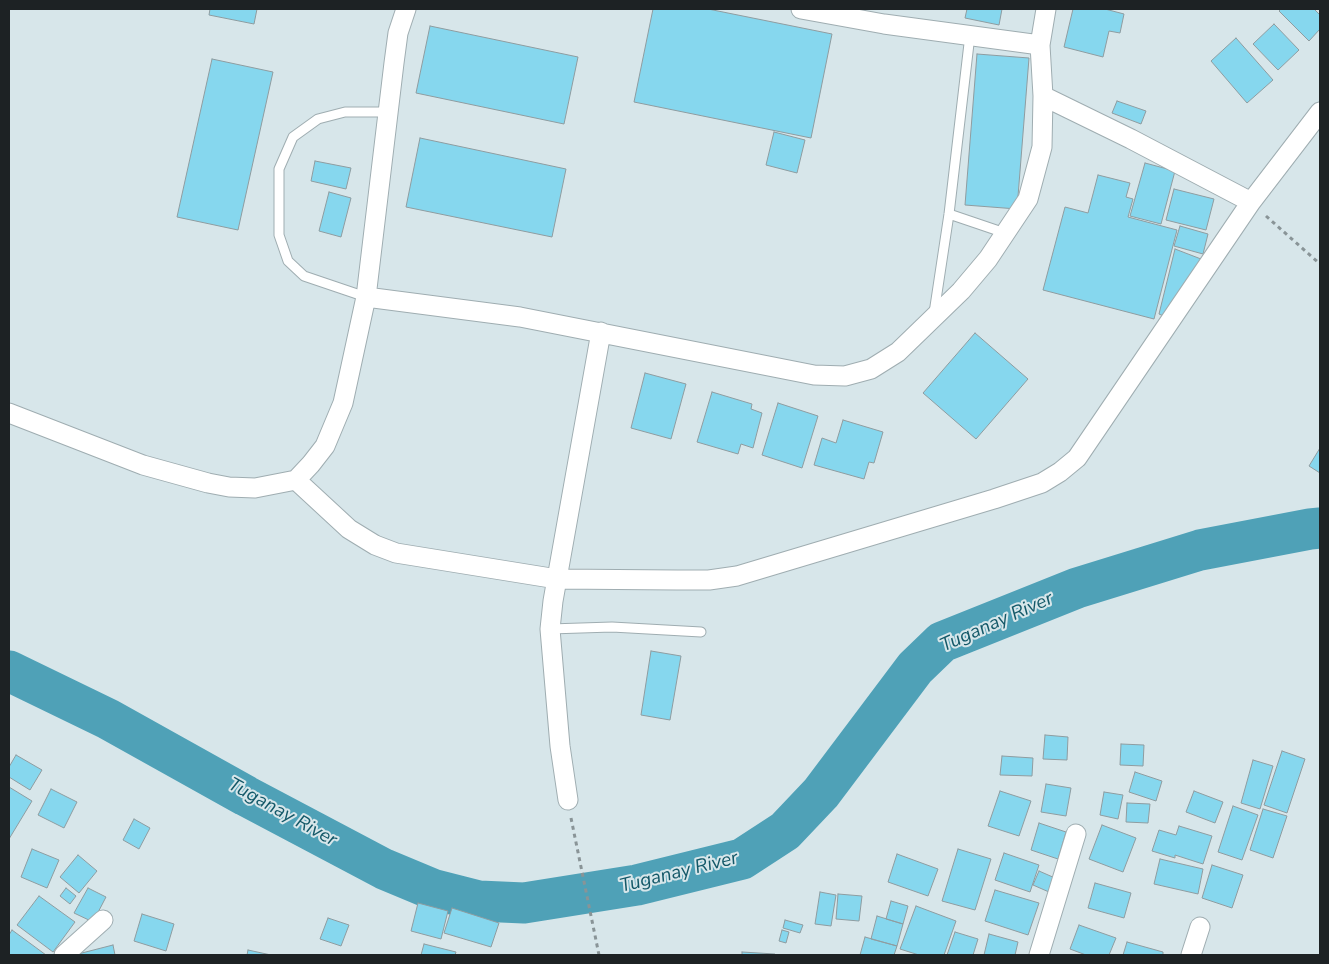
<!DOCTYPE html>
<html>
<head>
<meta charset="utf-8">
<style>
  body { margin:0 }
  #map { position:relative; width:1329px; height:964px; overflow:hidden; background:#d7e6ea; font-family:"Nunito Sans",sans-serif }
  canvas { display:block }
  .frame { position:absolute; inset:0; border:10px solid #1d2224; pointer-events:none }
</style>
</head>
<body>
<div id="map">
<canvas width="1329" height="964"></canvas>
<div class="frame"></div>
</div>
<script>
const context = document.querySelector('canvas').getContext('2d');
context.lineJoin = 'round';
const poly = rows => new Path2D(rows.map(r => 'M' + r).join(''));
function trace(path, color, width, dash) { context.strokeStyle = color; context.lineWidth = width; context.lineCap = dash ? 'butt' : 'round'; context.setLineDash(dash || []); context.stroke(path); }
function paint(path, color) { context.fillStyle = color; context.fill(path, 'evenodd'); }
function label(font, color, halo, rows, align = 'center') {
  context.font = font + ' "Nunito Sans",sans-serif'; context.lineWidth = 4; context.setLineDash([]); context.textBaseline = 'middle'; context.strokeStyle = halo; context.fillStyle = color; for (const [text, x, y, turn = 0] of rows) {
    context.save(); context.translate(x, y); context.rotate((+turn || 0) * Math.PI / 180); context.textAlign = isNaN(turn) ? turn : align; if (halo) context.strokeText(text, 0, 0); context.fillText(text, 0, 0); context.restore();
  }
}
trace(poly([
  [9,671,108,719,246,796,384,869,432,889,479,901,524,903,637,885,742,859,785,831,821,793,915,668,942,642,1077,588,1200,550,1310,529,1320,528]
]), '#4fa1b7', 41);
const building = poly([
  [210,9,257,9,254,24,209,15,210,9],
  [653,9,708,9,832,34,811,138,634,102,653,9],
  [967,9,1002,9,999,25,965,18,967,9],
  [1073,9,1105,9,1124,14,1120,33,1109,31,1103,57,1064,47,1073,9],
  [1281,9,1314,9,1320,15,1320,29,1309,41,1279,11,1281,9],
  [1274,24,1299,50,1278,70,1253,44,1274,24],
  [430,26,578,57,564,124,416,93,430,26],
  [1236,38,1273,80,1247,103,1211,61,1236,38],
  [977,54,1029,58,1017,209,965,205,977,54],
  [212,59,273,72,238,230,177,217,212,59],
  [1117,101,1146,111,1141,124,1112,113,1117,101],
  [774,132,805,140,797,173,766,165,774,132],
  [420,138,566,169,552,237,406,207,420,138],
  [315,161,351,168,346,189,311,181,315,161],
  [1145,163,1175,171,1161,224,1130,216,1145,163],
  [1098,175,1130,183,1126,197,1133,199,1128,217,1177,230,1154,319,1043,290,1065,207,1088,213,1098,175],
  [1174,189,1214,199,1206,230,1166,220,1174,189],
  [329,192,351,198,341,237,319,231,329,192],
  [1180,226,1208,234,1203,254,1174,246,1180,226],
  [1175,249,1201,259,1168,318,1159,314,1175,249],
  [975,333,1028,379,976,439,923,393,975,333],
  [645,373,686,384,671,439,631,428,645,373],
  [712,392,752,404,751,409,762,413,753,448,741,444,738,454,697,442,712,392],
  [778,403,818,416,802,468,762,455,778,403],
  [843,420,883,432,874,463,869,462,864,479,814,465,822,438,836,443,843,420],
  [1320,448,1320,473,1309,466,1320,448],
  [651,651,681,656,670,720,641,715,651,651],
  [1045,735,1068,737,1067,760,1043,759,1045,735],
  [1121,744,1144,745,1143,766,1120,765,1121,744],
  [1282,751,1305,759,1287,813,1264,805,1282,751],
  [16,755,42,770,30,790,9,777,9,767,16,755],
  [1002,756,1033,758,1032,776,1000,775,1002,756],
  [1253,760,1273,766,1260,809,1241,803,1253,760],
  [1135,772,1162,781,1156,801,1129,792,1135,772],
  [1046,784,1071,788,1066,816,1041,812,1046,784],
  [9,787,32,801,9,839,9,787],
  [51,789,77,802,64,828,38,815,51,789],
  [1000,791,1031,801,1019,836,988,826,1000,791],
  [1194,791,1223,802,1215,823,1186,812,1194,791],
  [1104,792,1123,795,1118,819,1100,815,1104,792],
  [1127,803,1150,804,1148,823,1126,822,1127,803],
  [1233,806,1258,815,1242,860,1218,852,1233,806],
  [1263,809,1287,816,1273,858,1250,850,1263,809],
  [134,819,150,828,139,849,123,840,134,819],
  [1039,823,1066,832,1058,859,1031,850,1039,823],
  [1102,825,1136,838,1123,872,1089,859,1102,825],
  [1179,826,1212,836,1203,864,1175,855,1175,858,1152,851,1159,830,1176,835,1179,826],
  [32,849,59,860,47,888,21,877,32,849],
  [958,849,991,859,975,910,942,901,958,849],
  [1004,853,1039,865,1030,892,995,880,1004,853],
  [897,854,938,869,928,896,888,882,897,854],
  [78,855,97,871,79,893,60,877,78,855],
  [1160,859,1203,869,1198,894,1154,884,1160,859],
  [1212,865,1243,875,1232,908,1202,898,1212,865],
  [1039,871,1055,878,1049,892,1033,885,1039,871],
  [1095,883,1131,893,1124,918,1088,908,1095,883],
  [66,888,76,896,70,904,60,896,66,888],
  [88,888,106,897,93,922,74,913,88,888],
  [995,890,1039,903,1028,935,985,921,995,890],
  [820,892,836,895,831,926,815,924,820,892],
  [838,894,862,896,859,921,836,919,838,894],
  [39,896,75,922,53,952,17,925,39,896],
  [891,901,908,906,903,924,886,919,891,901],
  [418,903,448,911,441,939,411,931,418,903],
  [916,906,956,921,944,955,919,955,900,949,916,906],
  [452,908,499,923,491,947,444,933,452,908],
  [142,914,174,924,166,951,134,941,142,914],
  [877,916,903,924,897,946,871,939,877,916],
  [328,918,349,925,341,946,320,939,328,918],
  [785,920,803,925,800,933,783,928,785,920],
  [1079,925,1116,938,1109,955,1086,955,1070,949,1079,925],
  [12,930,46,955,9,955,9,935,12,930],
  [782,930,789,932,786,943,779,941,782,930],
  [955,932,978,939,973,955,947,955,955,932],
  [989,934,1018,942,1015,955,984,955,989,934],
  [865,937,897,946,894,955,860,955,865,937],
  [1127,942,1163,952,1163,955,1123,955,1127,942],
  [424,944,456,952,455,955,421,955,424,944],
  [113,945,115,955,78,955,78,954,113,945],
  [248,950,271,955,247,955,248,950],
  [742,952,775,954,775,955,742,955,742,952]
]);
paint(building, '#86d7ee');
trace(building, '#8e9ca0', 1);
const service = poly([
  [949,214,1005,233],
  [366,297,304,276,288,261,279,235,279,169,293,137,318,119,345,112,388,112],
  [934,313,949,214,970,35],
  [550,629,612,627,701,632]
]);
const minor = poly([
  [801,9,884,24,1040,45,1043,96,1131,139,1251,202],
  [1040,45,1046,9],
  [366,297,520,317,814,375,845,376,871,369,898,352,961,291,988,259,1028,199,1042,147,1043,96],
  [9,413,143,465,208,483,229,487,255,488,296,480,311,464,325,446,343,403,366,297,394,63,398,33,406,9],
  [296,480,349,529,375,545,396,553,557,579,677,580,709,580,737,576,994,499,1042,483,1060,472,1077,458,1251,202,1320,112],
  [568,800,560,746,550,629,553,601,601,332],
  [64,955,103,920],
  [1039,955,1076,834],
  [1191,955,1200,927]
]);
trace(service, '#9fadb1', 11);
trace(minor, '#9fadb1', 21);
trace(poly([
  [1266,216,1320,264],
  [571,818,599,955]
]), '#899497', 3, [4, 4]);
trace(service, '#fff', 9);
trace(minor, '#fff', 19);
label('italic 19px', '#135868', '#d7e6ea', [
  ["Tuganay River",997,623,-24],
  ["Tuganay River",282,813,29],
  ["Tuganay River",679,873,-14]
]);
</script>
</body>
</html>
